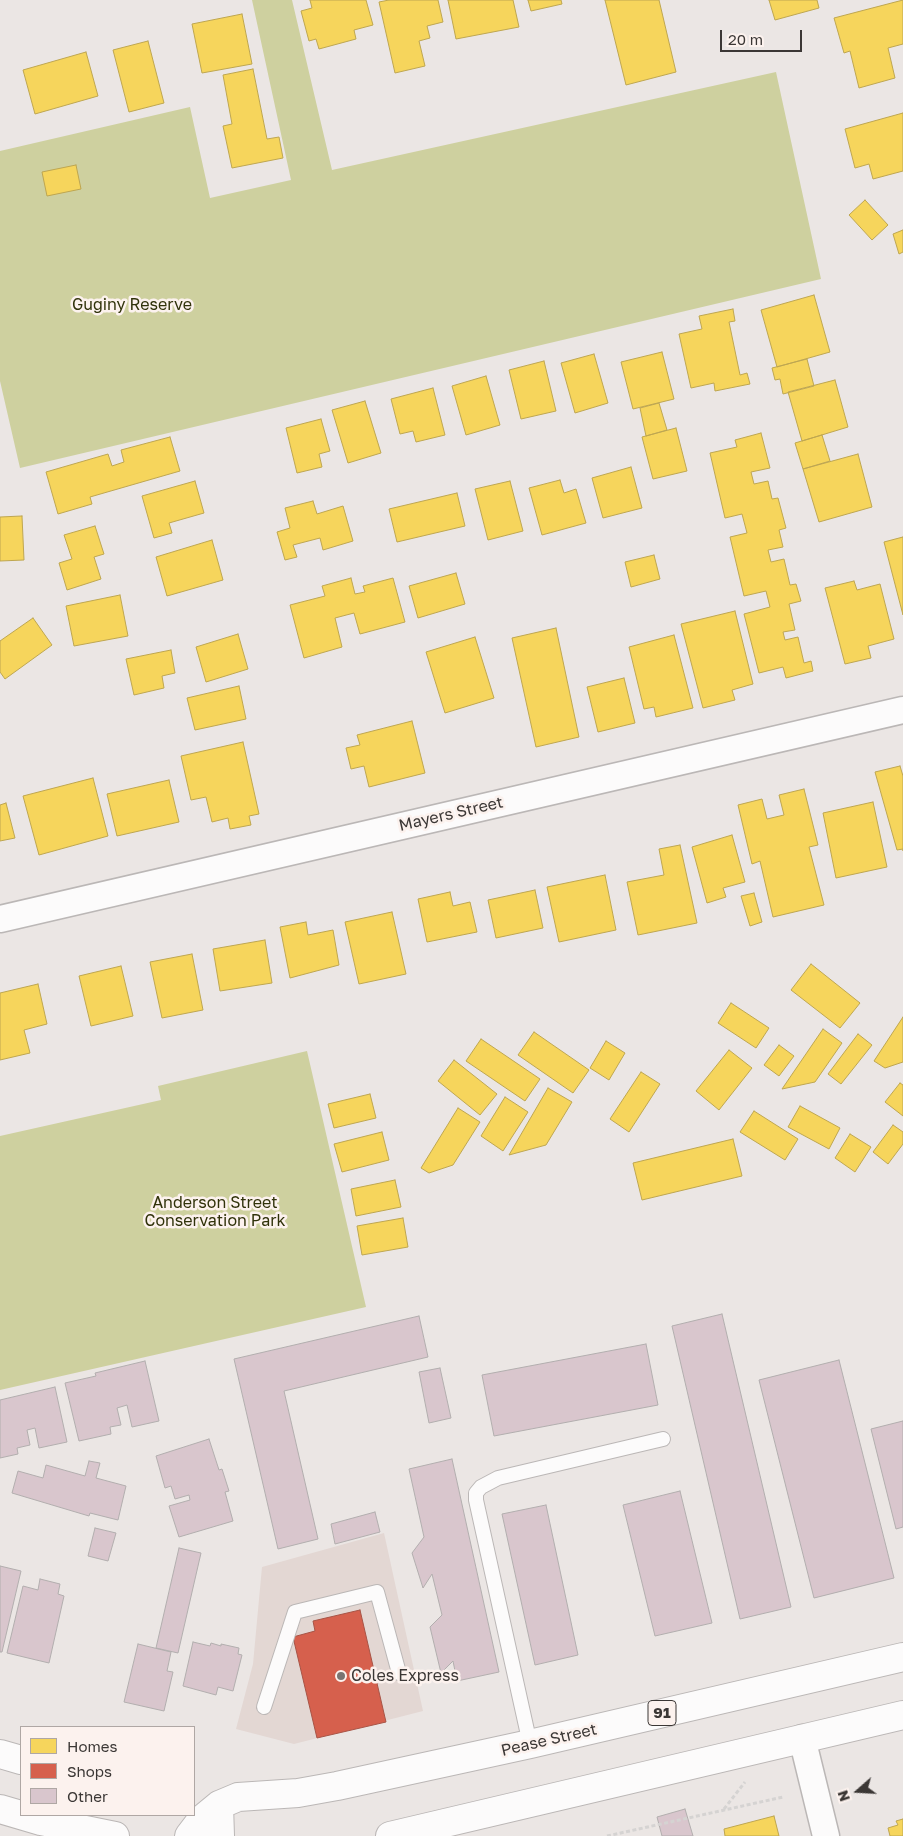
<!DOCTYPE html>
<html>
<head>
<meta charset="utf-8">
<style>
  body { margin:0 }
  #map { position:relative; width:903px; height:1836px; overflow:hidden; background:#ebe6e4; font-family:"Golos Text",sans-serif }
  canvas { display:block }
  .legend { position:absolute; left:20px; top:1726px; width:175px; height:90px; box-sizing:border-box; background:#fcf2ee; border:1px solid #afa7a4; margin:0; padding:6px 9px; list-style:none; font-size:15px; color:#3b3735 }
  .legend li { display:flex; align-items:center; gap:10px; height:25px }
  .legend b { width:25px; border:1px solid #afa7a4 }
  .north { position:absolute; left:833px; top:1766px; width:50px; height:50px; -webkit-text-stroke:4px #fcf2ee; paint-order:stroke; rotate:251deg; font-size:14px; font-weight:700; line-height:20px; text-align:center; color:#3b3735 }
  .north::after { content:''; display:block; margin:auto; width:18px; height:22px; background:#3b3735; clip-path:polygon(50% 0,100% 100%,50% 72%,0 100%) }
  .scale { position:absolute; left:720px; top:30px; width:82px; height:22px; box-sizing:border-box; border:2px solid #3b3735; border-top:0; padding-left:6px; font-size:15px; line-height:18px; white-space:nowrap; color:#3b3735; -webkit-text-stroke:4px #fcf2ee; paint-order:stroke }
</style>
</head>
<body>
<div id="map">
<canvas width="903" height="1836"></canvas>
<ul class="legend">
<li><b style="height:14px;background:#f6d55c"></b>Homes</li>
<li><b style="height:14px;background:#d6604d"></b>Shops</li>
<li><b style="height:14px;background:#d9c6cd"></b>Other</li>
</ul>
<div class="north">N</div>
<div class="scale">20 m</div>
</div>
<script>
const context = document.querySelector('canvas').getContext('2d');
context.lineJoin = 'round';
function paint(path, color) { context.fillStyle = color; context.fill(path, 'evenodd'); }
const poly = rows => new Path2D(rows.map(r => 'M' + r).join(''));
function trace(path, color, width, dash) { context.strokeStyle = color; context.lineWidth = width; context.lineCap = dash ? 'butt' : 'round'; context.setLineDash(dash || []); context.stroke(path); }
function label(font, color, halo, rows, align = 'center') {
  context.font = font + ' "Golos Text",sans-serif'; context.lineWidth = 5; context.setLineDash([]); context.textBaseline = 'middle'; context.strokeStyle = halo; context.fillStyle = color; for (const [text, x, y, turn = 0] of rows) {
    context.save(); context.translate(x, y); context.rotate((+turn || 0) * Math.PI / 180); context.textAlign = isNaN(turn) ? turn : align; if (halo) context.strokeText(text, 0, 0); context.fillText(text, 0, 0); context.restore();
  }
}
paint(poly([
  [384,1533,423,1711,294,1744,236,1729,253,1664,262,1567]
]), '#e3d7d3');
paint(poly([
  [252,0,292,0,332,170,776,72,821,279,20,468,0,381,0,151,190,107,210,198,291,180],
  [307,1051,366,1307,0,1390,0,1136,161,1100,158,1086]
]), '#ced09f');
const homes = poly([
  [310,0,366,0,373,25,354,30,356,39,319,49,316,39,309,41,301,11,312,8,310,0],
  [389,0,438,0,443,22,427,26,430,38,419,41,425,66,395,73,379,2,389,0],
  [448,0,513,0,519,27,456,39,448,0],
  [528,0,561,0,562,4,531,11,528,0],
  [605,0,659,0,676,72,626,85,605,0],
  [769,0,817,0,819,8,775,20,769,0],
  [903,0,903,44,888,48,895,78,859,88,850,51,844,53,834,18,903,0],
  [242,14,252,64,202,73,192,24,242,14],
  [148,41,164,103,129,112,113,50,148,41],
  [86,52,98,96,35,114,23,70,86,52],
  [253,69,267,139,279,137,283,158,232,168,223,126,232,124,223,75,253,69],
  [903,113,903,171,873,179,869,164,855,168,845,129,903,113],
  [76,165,81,189,47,196,42,172,76,165],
  [865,200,888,225,872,240,849,215,865,200],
  [903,230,903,252,899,254,893,234,903,230],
  [814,295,830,352,777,367,761,310,814,295],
  [733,309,735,321,729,322,740,375,747,373,750,384,715,391,714,383,691,388,679,334,702,329,699,316,733,309],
  [662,352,674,399,633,409,621,362,662,352],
  [594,354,608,403,575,413,561,363,594,354],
  [807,359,814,386,783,394,780,379,775,380,772,368,807,359],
  [544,361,556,411,521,419,509,370,544,361],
  [486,376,500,425,466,435,452,386,486,376],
  [835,380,848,427,802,441,788,392,835,380],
  [433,388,445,435,416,442,413,431,400,434,391,399,433,388],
  [365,401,381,453,348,463,332,410,365,401],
  [659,403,667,430,646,436,640,408,659,403],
  [321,419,330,451,319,454,322,467,297,473,286,428,321,419],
  [676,428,687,471,653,479,642,437,676,428],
  [761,433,770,468,751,472,754,484,768,481,772,499,778,498,786,528,779,530,783,547,768,550,771,562,784,559,790,585,796,584,801,601,789,604,795,630,783,632,785,640,798,637,804,663,811,661,813,671,786,678,783,667,759,673,744,614,770,607,766,591,744,596,730,537,747,533,742,514,725,518,710,453,737,447,735,440,761,433],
  [822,435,830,461,803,469,795,443,822,435],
  [170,437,180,471,90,497,92,504,58,514,46,472,108,454,112,466,124,462,121,450,170,437],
  [858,454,872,507,819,522,803,469,858,454],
  [631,467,642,508,603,518,592,478,631,467],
  [560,480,564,493,576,489,586,523,542,535,529,488,560,480],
  [195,481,204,513,169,523,172,533,154,538,142,496,195,481],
  [510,481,523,531,488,540,475,489,510,481],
  [457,493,465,526,397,542,389,509,457,493],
  [313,501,317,514,343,506,353,541,323,550,320,538,293,545,297,557,285,560,277,532,290,528,285,508,313,501],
  [22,516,24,560,0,561,0,517,22,516],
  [95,526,104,554,94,557,101,579,67,590,59,563,72,559,64,535,95,526],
  [903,537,903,615,884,542,903,537],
  [212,540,223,580,167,596,156,557,212,540],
  [654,555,660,579,631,587,625,562,654,555],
  [456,573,465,604,418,618,409,586,456,573],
  [351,578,355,594,365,592,363,586,393,578,405,622,360,634,354,613,335,618,342,647,304,658,290,605,325,596,322,586,351,578],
  [854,581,857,590,880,584,894,639,868,646,871,658,845,664,825,588,854,581],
  [120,595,128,636,74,646,66,606,120,595],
  [735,611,753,684,732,690,735,700,703,708,681,624,735,611],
  [33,618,52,645,5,679,0,672,0,641,33,618],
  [556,628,579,737,536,747,512,638,556,628],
  [238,634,248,669,206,682,196,647,238,634],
  [674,635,693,708,656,717,654,707,644,709,629,647,674,635],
  [475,637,494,698,445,713,426,652,475,637],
  [171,650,175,673,162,676,164,688,134,695,126,659,171,650],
  [624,678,635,723,598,732,587,687,624,678],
  [239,686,246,719,195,730,187,698,239,686],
  [412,721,425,773,369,787,364,766,351,769,346,748,360,745,357,735,412,721],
  [243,742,259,814,249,816,251,825,230,829,228,818,212,822,206,797,191,800,181,756,243,742],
  [900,766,903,776,903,851,903,849,897,850,875,772,900,766],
  [93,778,108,836,39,855,23,796,93,778],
  [169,780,179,822,117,836,107,794,169,780],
  [804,789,818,845,809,847,824,905,773,917,760,861,752,864,738,805,762,799,767,819,784,815,779,795,804,789],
  [873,802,887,867,836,878,823,813,873,802],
  [6,803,15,838,0,841,0,805,6,803],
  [732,835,745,882,723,888,726,897,707,903,692,847,732,835],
  [680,845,697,923,638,935,627,882,664,875,659,849,680,845],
  [605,875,616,930,559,942,547,887,605,875],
  [535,890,543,928,496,938,488,900,535,890],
  [450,892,453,906,470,902,477,932,427,942,418,899,450,892],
  [754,893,762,922,750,926,741,896,754,893],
  [392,912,406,974,359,984,345,922,392,912],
  [306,922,308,935,333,930,339,965,290,978,280,927,306,922],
  [265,940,272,983,220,991,213,949,265,940],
  [192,954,203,1010,162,1018,150,962,192,954],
  [811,964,860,1003,840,1028,791,990,811,964],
  [121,966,133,1016,91,1026,79,976,121,966],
  [38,984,47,1024,24,1030,30,1053,0,1060,0,993,38,984],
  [731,1003,769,1028,756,1048,718,1023,731,1003],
  [903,1017,903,1062,885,1068,874,1061,903,1017],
  [823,1029,842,1043,815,1082,782,1089,823,1029],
  [534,1032,589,1070,573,1093,518,1055,534,1032],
  [858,1034,872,1045,841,1084,828,1074,858,1034],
  [481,1039,540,1079,525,1101,466,1061,481,1039],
  [606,1041,625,1053,609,1080,590,1068,606,1041],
  [779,1045,794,1056,779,1076,764,1065,779,1045],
  [729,1050,752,1068,719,1110,696,1091,729,1050],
  [454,1060,497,1094,480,1115,438,1081,454,1060],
  [641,1072,660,1084,629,1132,610,1119,641,1072],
  [900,1083,903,1085,903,1116,885,1102,900,1083],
  [548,1088,572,1102,546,1145,509,1155,548,1088],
  [370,1094,376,1118,334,1128,328,1104,370,1094],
  [505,1097,528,1112,503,1151,481,1136,505,1097],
  [800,1106,840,1128,829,1149,788,1127,800,1106],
  [458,1108,480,1122,453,1165,429,1173,421,1168,458,1108],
  [754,1111,798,1139,785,1160,740,1132,754,1111],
  [893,1125,903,1132,903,1144,888,1164,873,1152,893,1125],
  [382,1132,389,1160,342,1172,334,1144,382,1132],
  [850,1134,871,1147,855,1172,835,1158,850,1134],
  [733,1139,742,1176,642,1200,633,1163,733,1139],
  [395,1180,401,1207,356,1216,351,1189,395,1180],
  [403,1218,408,1247,362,1255,357,1226,403,1218],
  [774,1816,779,1836,725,1836,724,1829,774,1816],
  [903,1819,903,1836,890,1836,888,1828,898,1825,896,1821,903,1819]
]);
paint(homes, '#f6d55c');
trace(homes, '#bea650', 1);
const shops = poly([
  [360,1610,386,1722,317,1738,293,1637,315,1631,313,1621,360,1610]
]);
paint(shops, '#d6604d');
trace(shops, '#a85446', 1);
const building = poly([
  [722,1314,791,1607,740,1619,672,1326,722,1314],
  [419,1316,428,1357,284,1391,318,1539,278,1549,234,1359,419,1316],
  [646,1344,658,1405,494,1436,482,1375,646,1344],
  [839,1360,894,1578,814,1598,759,1380,839,1360],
  [145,1361,159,1421,132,1427,127,1405,117,1408,121,1425,110,1427,111,1434,79,1441,65,1383,96,1376,95,1373,145,1361],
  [440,1368,451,1418,429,1423,419,1372,440,1368],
  [55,1387,67,1442,39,1448,35,1428,27,1430,30,1445,17,1448,18,1454,0,1458,0,1400,55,1387],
  [903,1421,903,1527,896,1529,871,1429,903,1421],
  [209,1439,219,1470,222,1469,229,1491,225,1492,233,1521,179,1537,169,1506,190,1500,189,1495,175,1499,171,1486,165,1488,156,1456,209,1439],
  [452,1459,499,1672,457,1681,453,1661,441,1673,430,1627,442,1615,432,1574,423,1588,412,1553,424,1537,409,1469,452,1459],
  [89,1461,100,1463,96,1478,126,1486,118,1520,90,1513,89,1516,12,1493,18,1471,43,1478,46,1465,85,1476,89,1461],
  [680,1491,712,1623,655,1636,623,1505,680,1491],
  [546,1505,578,1655,535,1665,502,1514,546,1505],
  [375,1512,380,1532,335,1544,331,1524,375,1512],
  [95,1528,116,1533,108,1561,88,1556,95,1528],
  [179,1548,201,1553,178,1653,156,1648,179,1548],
  [0,1566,21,1571,2,1652,0,1652,0,1566],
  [40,1579,60,1584,58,1594,64,1596,49,1663,7,1653,23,1586,38,1590,40,1579],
  [193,1642,210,1646,211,1643,221,1646,221,1644,239,1648,238,1654,242,1655,233,1691,218,1687,216,1695,183,1686,193,1642],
  [138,1644,171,1652,167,1671,173,1672,164,1711,124,1702,138,1644],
  [685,1809,693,1836,662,1836,657,1817,685,1809]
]);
paint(building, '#d9c6cd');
trace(building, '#b2aeae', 1);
const service = poly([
  [264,1707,295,1612,377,1592,399,1673],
  [530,1744,476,1500,476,1493,481,1487,498,1478,663,1439]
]);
const minor = poly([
  [0,919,903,710],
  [802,1738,826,1836]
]);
const primary = poly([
  [0,1754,21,1760],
  [219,1805,220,1836],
  [0,1809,41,1821,115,1836],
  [189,1836,202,1819,219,1805,238,1797,298,1793,337,1786,530,1744,903,1657],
  [390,1836,903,1715]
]);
trace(service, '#bbb7b6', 16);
trace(minor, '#bbb7b6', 29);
trace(primary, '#bbb7b6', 30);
trace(poly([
  [724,1809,745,1782],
  [607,1836,783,1797]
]), '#d5d3d2', 3, [4, 2.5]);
trace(service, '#fcfbfb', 14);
trace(minor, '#fcfbfb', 26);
trace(primary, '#fcfbfb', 28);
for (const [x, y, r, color] of [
  [341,1676,5,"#797472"]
]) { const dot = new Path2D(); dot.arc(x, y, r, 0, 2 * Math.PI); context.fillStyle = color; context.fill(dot); trace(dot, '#fcf2ee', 2); }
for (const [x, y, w] of [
  [662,1713,28]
]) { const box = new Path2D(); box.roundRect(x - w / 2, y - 12.5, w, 25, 4); context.fillStyle = '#fcf2ee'; context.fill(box); trace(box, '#3b3735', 1); }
label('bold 15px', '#3b3735', null, [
  ["91",662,1713]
]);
label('16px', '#30320a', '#fcf2ee', [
  ["Guginy Reserve",132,305],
  ["Anderson Street",215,1203],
  ["Conservation Park",215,1221]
]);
label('16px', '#3b3735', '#fcf2ee', [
  ["Mayers Street",451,814,-13],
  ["Pease Street",549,1740,-13]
]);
label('16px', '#3b3735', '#fcf2ee', [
  ["Coles Express",351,1676]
], 'left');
</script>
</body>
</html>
